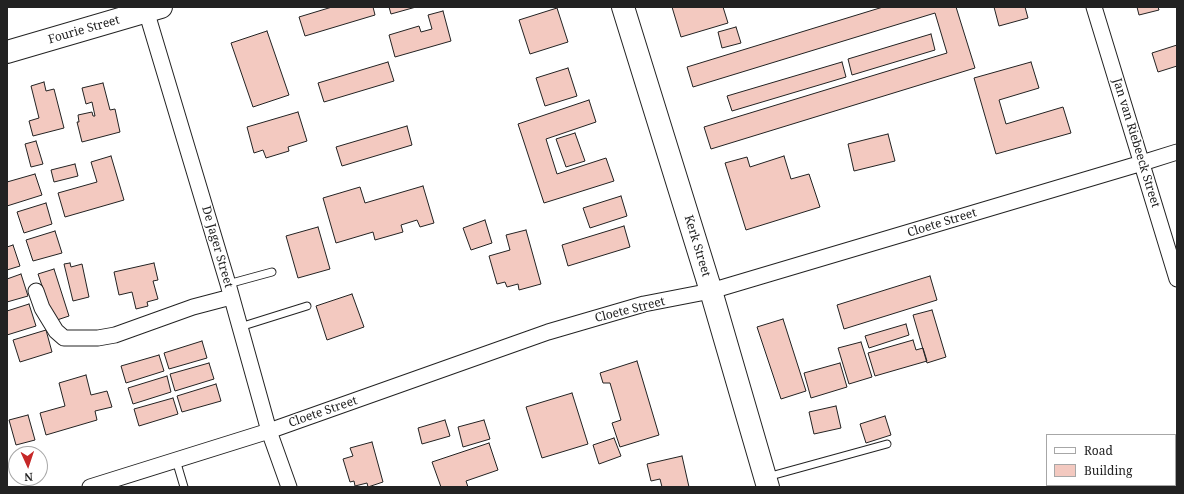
<!DOCTYPE html>
<html>
<head>
<meta charset="utf-8">
<style>
  body { margin:0 }
  #map { position:relative; width:1184px; height:494px; overflow:hidden; background:#fff; font-family:"Noto Serif",serif }
  canvas { display:block }
  .frame { position:absolute; inset:0; border:8px solid #222; pointer-events:none }
  .legend { position:absolute; left:1046px; top:434px; width:130px; height:52px; box-sizing:border-box; background:#fff; border:1px solid #a7a7a7; margin:0; padding:5px 7px; list-style:none; font-size:12px; color:#222 }
  .legend li { display:flex; align-items:center; gap:8px; height:20px }
  .legend b { width:20px; border:1px solid #a7a7a7 }
  .north { position:absolute; left:8px; top:446px; width:40px; height:40px; box-sizing:border-box; background:#fff; border:1px solid #a7a7a7; border-radius:50%; rotate:177deg; font-size:11px; font-weight:700; line-height:16px; text-align:center; color:#222 }
  .north::after { content:''; display:block; margin:auto; width:14px; height:18px; background:#c62828; clip-path:polygon(50% 0,100% 100%,50% 72%,0 100%) }
</style>
</head>
<body>
<div id="map">
<canvas width="1184" height="494"></canvas>
<div class="frame"></div>
<ul class="legend">
<li><b style="height:5px;background:#fff"></b>Road</li>
<li><b style="height:11px;background:#f3c9c0"></b>Building</li>
</ul>
<div class="north">N</div>
</div>
<script>
const context = document.querySelector('canvas').getContext('2d');
context.lineJoin = 'round';
function paint(path, color) { context.fillStyle = color; context.fill(path, 'evenodd'); }
const poly = rows => new Path2D(rows.map(r => 'M' + r).join(''));
function trace(path, color, width, dash) { context.strokeStyle = color; context.lineWidth = width; context.lineCap = dash ? 'butt' : 'round'; context.setLineDash(dash || []); context.stroke(path); }
function label(font, color, halo, rows, align = 'center') {
  context.font = font + ' "Noto Serif",serif'; context.lineWidth = 3; context.setLineDash([]); context.textBaseline = 'middle'; context.strokeStyle = halo; context.fillStyle = color; for (const [text, x, y, turn = 0] of rows) {
    context.save(); context.translate(x, y); context.rotate((+turn || 0) * Math.PI / 180); context.textAlign = isNaN(turn) ? turn : align; if (halo) context.strokeText(text, 0, 0); context.fillText(text, 0, 0); context.restore();
  }
}
const building = poly([
  [332,7,373,7,375,15,305,36,299,17,332,7],
  [389,7,416,7,391,14,389,7],
  [672,7,723,7,728,23,681,37,672,7],
  [883,7,956,7,975,68,711,149,704,127,947,53,935,13,693,87,687,67,883,7],
  [994,7,1025,7,1028,18,999,26,994,7],
  [1137,7,1158,7,1159,10,1139,15,1137,7],
  [557,8,568,42,530,54,519,20,557,8],
  [443,11,451,41,395,57,389,35,419,26,421,32,432,29,428,15,443,11],
  [736,27,741,43,722,48,718,32,736,27],
  [267,31,289,95,253,107,231,43,267,31],
  [931,34,935,50,852,75,848,59,931,34],
  [1177,45,1177,66,1158,72,1152,53,1177,45],
  [388,62,394,81,324,102,318,83,388,62],
  [842,62,846,77,732,111,727,96,842,62],
  [1031,62,1039,88,999,100,1006,124,1063,107,1071,133,996,154,974,78,1031,62],
  [568,68,577,96,545,106,536,78,568,68],
  [44,82,46,91,54,89,64,128,33,136,29,121,39,118,31,86,44,82],
  [103,83,110,110,115,109,120,132,82,142,77,122,79,122,78,115,92,112,93,116,95,116,92,102,86,104,82,88,103,83],
  [589,100,596,122,546,139,557,174,606,158,614,181,544,203,518,124,589,100],
  [298,112,307,141,288,147,289,151,266,158,263,150,254,153,247,127,298,112],
  [407,126,412,145,342,166,336,147,407,126],
  [575,133,585,161,566,167,556,139,575,133],
  [888,134,895,161,854,171,848,144,888,134],
  [36,141,43,164,31,167,25,144,36,141],
  [111,156,124,200,65,217,58,193,97,182,91,162,111,156],
  [784,156,791,179,809,174,820,207,746,230,725,163,747,157,750,167,784,156],
  [75,164,78,176,54,182,51,170,75,164],
  [35,174,42,195,7,206,7,182,35,174],
  [423,186,434,223,420,227,417,220,401,225,403,232,375,240,373,232,336,243,323,198,360,187,365,203,423,186],
  [621,196,627,216,590,228,583,208,621,196],
  [46,203,52,224,24,233,17,212,46,203],
  [485,220,492,243,471,250,463,228,485,220],
  [624,226,630,247,568,266,562,245,624,226],
  [318,227,330,269,298,278,286,236,318,227],
  [526,230,541,284,519,290,518,284,507,287,505,282,497,284,489,256,510,250,506,235,526,230],
  [55,231,62,253,33,261,26,240,55,231],
  [13,245,20,266,7,270,7,247,13,245],
  [70,263,71,267,82,264,89,297,73,301,64,264,70,263],
  [154,263,158,280,153,281,158,299,147,302,148,306,136,309,132,292,119,295,114,272,154,263],
  [54,269,69,316,54,321,38,274,54,269],
  [21,274,28,296,7,302,7,279,21,274],
  [930,276,937,300,844,329,837,305,930,276],
  [352,294,364,327,327,340,316,306,352,294],
  [29,304,36,326,7,335,7,311,29,304],
  [932,310,946,357,927,363,913,315,932,310],
  [783,319,806,391,781,399,757,327,783,319],
  [906,324,909,335,869,348,865,336,906,324],
  [46,330,52,352,20,362,13,340,46,330],
  [913,340,916,350,923,348,927,361,875,376,868,353,913,340],
  [202,341,207,358,169,369,164,353,202,341],
  [861,342,872,377,849,384,838,348,861,342],
  [159,355,164,371,126,383,121,366,159,355],
  [637,361,659,435,620,447,612,423,621,420,610,383,603,383,600,373,637,361],
  [209,363,214,379,175,391,170,374,209,363],
  [840,363,847,387,811,398,804,373,840,363],
  [86,375,91,395,107,391,112,407,95,411,97,420,46,435,40,413,65,406,59,383,86,375],
  [167,376,171,392,133,404,128,388,167,376],
  [216,384,221,401,182,412,177,396,216,384],
  [572,393,588,444,542,458,526,407,572,393],
  [173,398,178,414,139,426,134,409,173,398],
  [836,406,841,428,814,434,809,412,836,406],
  [28,415,35,440,16,445,9,420,28,415],
  [885,416,891,435,866,443,860,424,885,416],
  [445,420,450,436,422,444,418,428,445,420],
  [484,420,490,439,463,447,458,427,484,420],
  [614,438,621,456,599,464,593,445,614,438],
  [372,442,383,482,368,487,367,483,355,486,354,481,350,482,343,459,353,456,350,448,372,442],
  [489,443,498,470,466,481,468,487,441,487,432,462,489,443],
  [682,456,689,487,662,487,660,479,651,481,647,464,682,456]
]);
paint(building, '#f3c9c0');
trace(building, '#222', 1);
const lane = poly([
  [228,284,272,272],
  [240,327,307,306],
  [176,460,184,487],
  [767,477,887,444]
]);
const street = poly([
  [145,7,228,284,269,431,289,487],
  [1094,7,1177,279],
  [36,291,42,308,56,331,64,338,98,338,115,335,193,307,231,297],
  [90,487,269,431,548,332,644,304,711,291,1142,163,1177,152]
]);
const highway = poly([
  [623,7,711,291,768,487],
  [7,52,161,7]
]);
trace(lane, '#222', 9);
trace(street, '#222', 17);
trace(highway, '#222', 24);
trace(lane, '#fff', 7);
trace(street, '#fff', 15);
trace(highway, '#fff', 22);
label('12px', '#222', '#fff', [
  ["Fourie Street",84,30,-16],
  ["Jan van Riebeeck Street",1136,143,73],
  ["Cloete Street",942,223,-17],
  ["Kerk Street",697,246,73],
  ["De Jager Street",217,247,74],
  ["Cloete Street",630,310,-14],
  ["Cloete Street",323,412,-19]
]);
</script>
</body>
</html>
